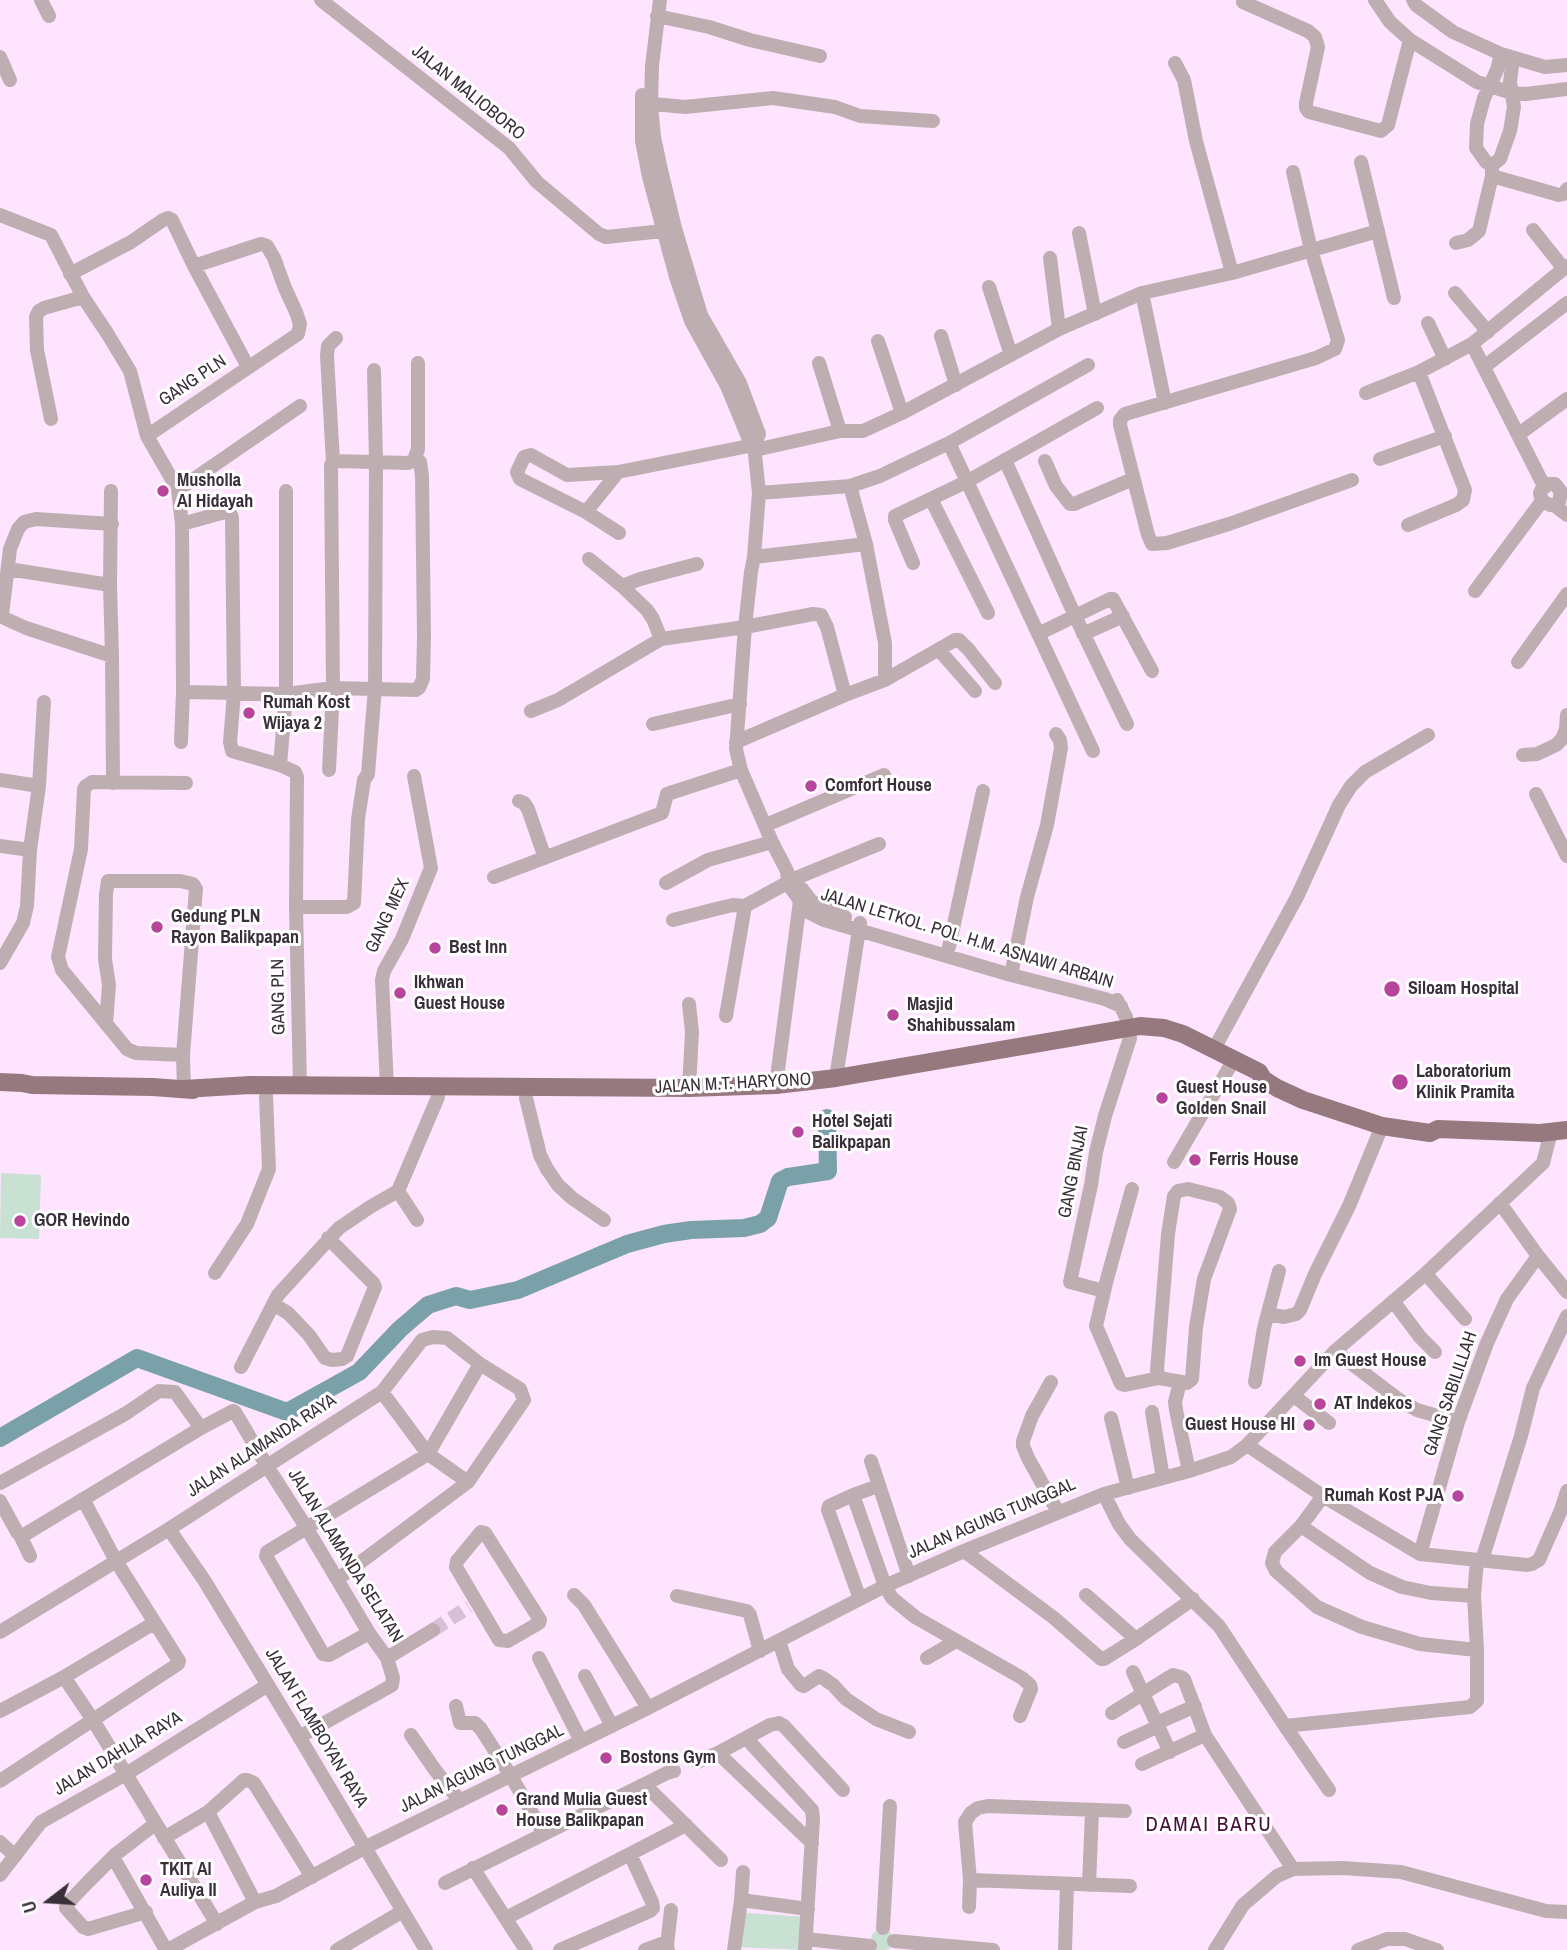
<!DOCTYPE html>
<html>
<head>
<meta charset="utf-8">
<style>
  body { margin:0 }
  #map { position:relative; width:1567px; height:1950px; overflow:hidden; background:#fee4fe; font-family:"Archivo Narrow",sans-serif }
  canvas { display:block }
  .north { position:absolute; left:14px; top:1866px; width:70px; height:70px; -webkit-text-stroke:5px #fff; paint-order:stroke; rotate:253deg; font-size:19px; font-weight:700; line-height:28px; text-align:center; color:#392f39 }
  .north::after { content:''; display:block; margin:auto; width:24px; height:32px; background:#392f39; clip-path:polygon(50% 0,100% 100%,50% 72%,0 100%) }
</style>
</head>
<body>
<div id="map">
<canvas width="1567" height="1950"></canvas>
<div class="north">U</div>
</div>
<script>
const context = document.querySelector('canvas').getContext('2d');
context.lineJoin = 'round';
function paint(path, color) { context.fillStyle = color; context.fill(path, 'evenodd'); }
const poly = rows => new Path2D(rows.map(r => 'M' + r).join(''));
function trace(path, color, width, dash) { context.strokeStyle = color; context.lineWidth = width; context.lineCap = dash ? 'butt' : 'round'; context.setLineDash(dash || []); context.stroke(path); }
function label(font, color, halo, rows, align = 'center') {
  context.font = font + ' "Archivo Narrow",sans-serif'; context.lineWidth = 6; context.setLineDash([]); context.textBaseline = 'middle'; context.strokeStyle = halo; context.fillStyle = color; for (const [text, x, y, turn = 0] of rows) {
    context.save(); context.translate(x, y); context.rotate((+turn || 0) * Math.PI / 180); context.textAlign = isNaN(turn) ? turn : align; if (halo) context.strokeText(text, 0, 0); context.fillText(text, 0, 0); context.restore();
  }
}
paint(poly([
  [1,1173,41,1175,39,1239,0,1238],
  [736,1912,805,1917,805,1950,734,1947],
  '871 1940a11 11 0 1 1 22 0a11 11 0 1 1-22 0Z'
]), '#c9e1d2');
trace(poly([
  [0,1438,137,1358,287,1412,359,1372,400,1329,428,1305,456,1296,470,1300,518,1290,627,1244,664,1234,691,1230,744,1228,760,1224,768,1218,780,1181,788,1177,828,1171,827,1118]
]), '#7aa1aa', 18);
trace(poly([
  [433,1630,469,1607]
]), '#d7c0d7', 14, [14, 7]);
trace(poly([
  [41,0,49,16],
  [321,0,509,148,537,182,599,234,606,237,663,231],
  [660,0,652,66,651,105,654,137,661,170,675,228,701,315,740,383,759,434,754,445,759,493,754,557,751,572,745,627,736,749,741,770,772,842,787,871,788,884,808,912,824,920,1011,975,1105,999,1121,1006],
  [1375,0,1390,22,1410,40,1477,82,1512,93,1526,94,1567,89],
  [1413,0,1416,5,1453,32,1501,54,1545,67,1567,65],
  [1243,2,1308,31,1315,37,1318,47,1306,103,1306,108,1309,112,1381,131,1388,125,1410,40],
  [657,16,709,27,750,40,820,56],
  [0,57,10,80],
  [1175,63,1184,80,1196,141,1232,273],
  [642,95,642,141,649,177,676,277,691,321,727,386,748,437,754,445],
  [643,103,685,107,773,98,835,107,860,116,933,121],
  [1361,162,1394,298],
  [1492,165,1486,162,1476,148,1477,124,1484,98,1497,70,1501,54],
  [1492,165,1500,159,1510,131,1514,107,1510,82,1513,58],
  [1293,172,1311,250,1338,340,1335,349,1316,358,1125,414,1120,420,1120,425,1148,535,1152,544,1167,543,1229,524,1352,480],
  [1492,176,1559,195,1564,194,1567,189],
  [0,215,51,235,83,297,107,333,130,371,147,436],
  [1533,230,1564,269],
  [1079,233,1095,314],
  [1456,243,1468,240,1479,231,1492,176,1492,165],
  [1050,258,1059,329],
  [194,266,261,244,267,246,274,258,285,288,296,312,300,324,298,334,147,436,178,490,182,524,183,692,286,694,333,688,416,690,419,688,423,679,424,637,422,476,420,462,416,458],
  [70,274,131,242,163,220,168,218,172,220,194,266,248,367],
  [989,287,1011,355],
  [1142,293,1165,403],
  [1455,293,1488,332],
  [1428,323,1445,359],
  [941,336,956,385],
  [878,341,902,413],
  [1472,344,1544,486],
  [819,363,840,431],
  [1484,367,1567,303],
  [1366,393,1419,372,1472,344,1567,266],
  [51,419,37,350,36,317,39,311,44,308,83,297],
  [1519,434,1567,399],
  [949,443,1093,751],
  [755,450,840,431,863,431,902,413,1059,329,1142,293,1232,273,1378,231],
  [1380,459,1445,436],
  [1005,460,1075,616,1127,724],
  [1045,461,1056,486,1070,504,1074,504,1133,479],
  [333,462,327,356,328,346,336,338],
  [850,486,880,476,949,443,1088,365],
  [178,490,300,406],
  [111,491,110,585,112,656,113,783],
  [759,493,850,486,866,544,885,643,885,680],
  [931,499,988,613],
  [1554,505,1559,502,1561,492,1555,484,1549,484,1542,489,1540,493,1542,501,1550,505,1554,505,1567,515],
  [586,512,618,472],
  [112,524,36,519,24,522,18,529,10,549,2,615,4,618,26,628,112,656],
  [182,524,225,512,231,515,232,518,234,693,230,742,232,751,280,765,295,772,297,777,296,907,300,1086],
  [1408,525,1456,505,1463,500,1465,490,1419,372],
  [619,533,586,512,520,479,517,472,524,457,531,455,567,475,618,472,754,445],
  [754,557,866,544],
  [589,559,622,586,647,610,653,619,661,639],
  [913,563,895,520,895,516,968,481,1097,408],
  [8,569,110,585],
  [622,586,640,579,697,564],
  [1475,591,1542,501],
  [1038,634,1110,599,1113,599,1152,671],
  [1083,634,1123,616],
  [939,650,975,691],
  [1518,662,1567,594],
  [531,711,558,700,661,639,745,627,813,614,821,615,827,627,845,695],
  [653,724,740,704],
  [181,742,183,692],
  [736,742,845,695,885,680,955,640,959,640,969,650,995,683],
  [1523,755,1537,754,1556,745,1562,739,1566,729,1567,715],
  [280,765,286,694,286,491],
  [329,770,333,688,331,465,336,461,408,463,414,460,418,449,418,363],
  [0,780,39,786,30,850,27,906,23,923,0,963],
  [39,786,44,702],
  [1536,794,1567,856],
  [519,801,524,803,528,809,545,858],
  [766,825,884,775],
  [0,846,30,850],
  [494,877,662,813,667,794,741,770],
  [666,883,708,860,772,842],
  [802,889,811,901,819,906,845,917],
  [296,907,347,907,354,903,358,819,364,780,368,774,375,688,376,463,374,370],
  [673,920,716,909,733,905,745,906],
  [949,947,983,791],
  [1011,975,1027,897,1047,825,1061,748,1060,740,1056,734],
  [689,1004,692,1032,689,1088],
  [726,1016,745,906,796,878,879,844],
  [106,1024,109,985,105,959,106,894,108,881,180,881,193,884,196,889,183,1055,184,1089],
  [1214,1049,1297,897,1339,805,1351,786,1365,772,1428,735],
  [183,1055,136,1053,127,1049,62,970,58,957,81,849,84,789,86,786,92,782,186,783],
  [836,1078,860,923],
  [776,1085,800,901],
  [387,1086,382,980,384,971,402,939,431,868,414,776],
  [526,1098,540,1155,547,1169,558,1185,572,1198,604,1220],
  [1174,1162,1229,1068],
  [1132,1189,1107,1279,1096,1326,1121,1384,1125,1385,1159,1378],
  [1188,1189,1220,1197,1228,1203,1230,1209,1204,1279,1196,1327,1192,1379,1187,1383,1159,1378,1157,1370,1168,1234,1174,1196,1178,1191,1188,1189],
  [398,1191,417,1220],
  [1500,1203,1538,1256,1567,1292],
  [215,1273,247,1224,269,1169,266,1096],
  [1426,1274,1465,1319],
  [1104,1291,1070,1282,1091,1185,1096,1152,1105,1116,1130,1038,1126,1017,1117,1000],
  [1393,1301,1420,1337,1435,1352],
  [273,1304,288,1313,309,1335,325,1358,332,1360,342,1359,347,1356,375,1287,373,1283,328,1238],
  [1268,1314,1284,1317,1296,1314,1300,1310,1315,1274,1349,1206,1382,1126],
  [1335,1351,1398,1399,1417,1410,1458,1422],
  [241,1367,278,1295,339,1228,370,1207,398,1191,438,1097],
  [1051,1382,1032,1416,1023,1441,1023,1446,1028,1458,1058,1512],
  [1180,1382,1175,1402,1176,1410,1189,1471],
  [1255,1382,1264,1328,1279,1271],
  [382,1392,428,1454,468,1482],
  [1294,1396,1329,1423],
  [1152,1412,1163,1478],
  [1111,1418,1128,1488],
  [1247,1445,1323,1496,1420,1554,1527,1565,1532,1564,1539,1560,1561,1510,1567,1491],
  [871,1461,909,1576],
  [0,1483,125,1414,159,1391,175,1392,201,1428],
  [1104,1494,1119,1524,1130,1539,1219,1626,1285,1726],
  [853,1495,885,1586,892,1598,915,1617,1022,1678,1030,1685,1031,1689,1020,1716],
  [1323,1496,1301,1526,1275,1552,1272,1563,1276,1571,1317,1607,1362,1627,1420,1644,1477,1650],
  [0,1501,17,1532,20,1535,24,1535,201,1428,233,1411,235,1412,267,1466,306,1527,369,1633,387,1658,393,1678,392,1685,389,1687,299,1737],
  [1301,1526,1370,1573,1402,1587,1431,1593,1474,1596],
  [169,1529,204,1580,291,1723,426,1950],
  [481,1532,485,1533,540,1620,539,1623,508,1641,499,1640,456,1567,457,1561,481,1532],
  [20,1535,30,1556],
  [964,1551,1054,1618,1101,1659,1104,1659,1136,1639,1193,1599],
  [1420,1554,1458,1422,1487,1343,1507,1299,1538,1256],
  [1482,1560,1521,1436,1533,1388,1567,1316],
  [574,1595,584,1605,648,1708],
  [1086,1595,1136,1639],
  [677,1596,747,1611,750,1615,760,1651],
  [860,1599,828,1510,829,1506,853,1495,875,1487,880,1489],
  [0,1632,169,1529,382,1392,422,1340,433,1337,447,1338,480,1364,520,1389,524,1400,468,1482,338,1579],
  [369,1633,329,1655,323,1654,266,1556,267,1552,428,1454,480,1364],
  [779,1641,788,1669,801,1685,804,1686,819,1676,823,1678,833,1685,846,1699,876,1719,909,1732],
  [387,1658,433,1630],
  [539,1658,581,1741],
  [927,1658,956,1641],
  [1133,1672,1170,1752],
  [585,1676,612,1726],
  [64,1677,93,1720,217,1924],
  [456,1706,460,1723,475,1723,481,1729,511,1776,544,1834],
  [0,1711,64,1677,154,1623],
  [1112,1713,1173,1675,1181,1677,1184,1679,1205,1735,1293,1869],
  [1157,1723,1195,1706],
  [411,1735,435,1770,460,1801],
  [746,1738,812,1810,813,1819,805,1950],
  [1124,1742,1159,1726],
  [718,1753,812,1843],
  [697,1762,718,1753,770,1725,779,1723,784,1726,843,1790],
  [1142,1764,1205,1735],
  [0,1781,178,1664,179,1661,116,1561,83,1499],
  [645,1785,721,1860],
  [1329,1790,1285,1726,1470,1707,1477,1701,1477,1650,1474,1596,1477,1560],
  [208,1812,255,1902],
  [164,1838,208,1812,244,1780,247,1780,254,1783,312,1877],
  [0,1842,15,1856],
  [113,1857,166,1950],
  [473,1868,526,1950],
  [0,1875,41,1822,126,1774,268,1685],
  [970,1880,1130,1886],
  [445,1883,667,1773,674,1771],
  [1089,1885,1092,1811],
  [741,1900,808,1909],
  [969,1907,970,1880,965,1822,971,1813,978,1808,988,1806,1125,1811],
  [146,1912,88,1929,83,1927,66,1908,67,1904,87,1883,116,1854,155,1824],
  [506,1918,686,1825],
  [883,1928,890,1806],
  [806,1939,870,1946],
  [894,1941,993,1950],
  [168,1950,255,1902,276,1896,366,1847,648,1708,885,1586,964,1551,1104,1494,1189,1471,1231,1457,1247,1445,1335,1351,1424,1275,1543,1163,1551,1132],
  [337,1950,403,1911],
  [560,1950,650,1911,653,1908,652,1902,630,1854],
  [645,1950,661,1944,667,1945],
  [668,1950,667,1945,671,1910],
  [734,1950,741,1900,743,1872],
  [1065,1950,1067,1884],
  [1215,1950,1243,1905,1277,1876,1293,1869,1343,1868,1401,1872,1546,1911,1567,1912],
  [1358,1950,1387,1939,1405,1939,1437,1950]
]), '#bfaeb1', 14);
trace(poly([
  [0,1082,22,1083,32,1085,153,1087,193,1090],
  [184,1089,250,1085,689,1088,776,1085,836,1078,1140,1026,1164,1028,1183,1034,1259,1072,1263,1079,1277,1088,1303,1100,1382,1126,1430,1133,1438,1129,1540,1133,1567,1130]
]), '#96797e', 18);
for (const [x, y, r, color] of [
  [163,491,7,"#b8449c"],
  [249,713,7,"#b8449c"],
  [811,786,7,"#b8449c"],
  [157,927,7,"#b8449c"],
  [435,948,7,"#b8449c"],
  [1392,989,9,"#b8449c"],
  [400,993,7,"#b8449c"],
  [893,1015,7,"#b8449c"],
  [1400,1082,9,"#b8449c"],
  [1162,1098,7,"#b8449c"],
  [798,1132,7,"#b8449c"],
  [1195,1160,7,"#b8449c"],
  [20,1221,7,"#b8449c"],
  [1300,1361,7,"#b8449c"],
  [1320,1404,7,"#b8449c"],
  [1309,1425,7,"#b8449c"],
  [1458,1496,7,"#b8449c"],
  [606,1758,7,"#b8449c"],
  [502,1810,7,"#b8449c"],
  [146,1880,7,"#b8449c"]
]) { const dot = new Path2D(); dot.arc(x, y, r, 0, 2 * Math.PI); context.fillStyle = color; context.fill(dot); trace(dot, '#fff', 2.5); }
label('18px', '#392f39', '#fff', [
  ["JALAN MALIOBORO",468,93,39],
  ["GANG PLN",193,381,-34],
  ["GANG MEX",388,916,-65],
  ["JALAN LETKOL. POL. H.M. ASNAWI ARBAIN",967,939,17],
  ["GANG PLN",279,997,-91],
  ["JALAN M.T. HARYONO",733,1084,-3],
  ["GANG BINJAI",1074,1172,-79],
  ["GANG SABILILLAH",1451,1394,-71],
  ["JALAN ALAMANDA RAYA",262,1446,-33],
  ["JALAN AGUNG TUNGGAL",992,1519,-23],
  ["JALAN ALAMANDA SELATAN",345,1556,58],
  ["JALAN FLAMBOYAN RAYA",316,1728,59],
  ["JALAN DAHLIA RAYA",118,1754,-31],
  ["JALAN AGUNG TUNGGAL",482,1769,-26]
]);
label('bold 18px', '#392f39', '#fff', [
  ["Musholla",177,481],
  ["Al Hidayah",177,502],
  ["Rumah Kost",263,703],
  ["Wijaya 2",263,724],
  ["Comfort House",825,786],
  ["Gedung PLN",171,917],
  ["Rayon Balikpapan",171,938],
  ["Best Inn",449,948],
  ["Ikhwan",414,983],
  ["Guest House",414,1004],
  ["Siloam Hospital",1408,989],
  ["Masjid",907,1005],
  ["Shahibussalam",907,1026],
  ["Laboratorium",1416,1072],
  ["Klinik Pramita",1416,1093],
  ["Guest House",1176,1088],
  ["Golden Snail",1176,1109],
  ["Hotel Sejati",812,1122],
  ["Balikpapan",812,1143],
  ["Ferris House",1209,1160],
  ["GOR Hevindo",34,1221],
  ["Im Guest House",1314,1361],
  ["AT Indekos",1334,1404],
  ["Guest House HI",1295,1425,"right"],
  ["Rumah Kost PJA",1444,1496,"right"],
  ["Bostons Gym",620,1758],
  ["Grand Mulia Guest",516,1800],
  ["House Balikpapan",516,1821],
  ["TKIT Al",160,1870],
  ["Auliya II",160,1891]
], 'left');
context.letterSpacing = '2px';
label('21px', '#470f3a', '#fff', [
  ["DAMAI BARU",1209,1825]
]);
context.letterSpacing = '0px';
</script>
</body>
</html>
